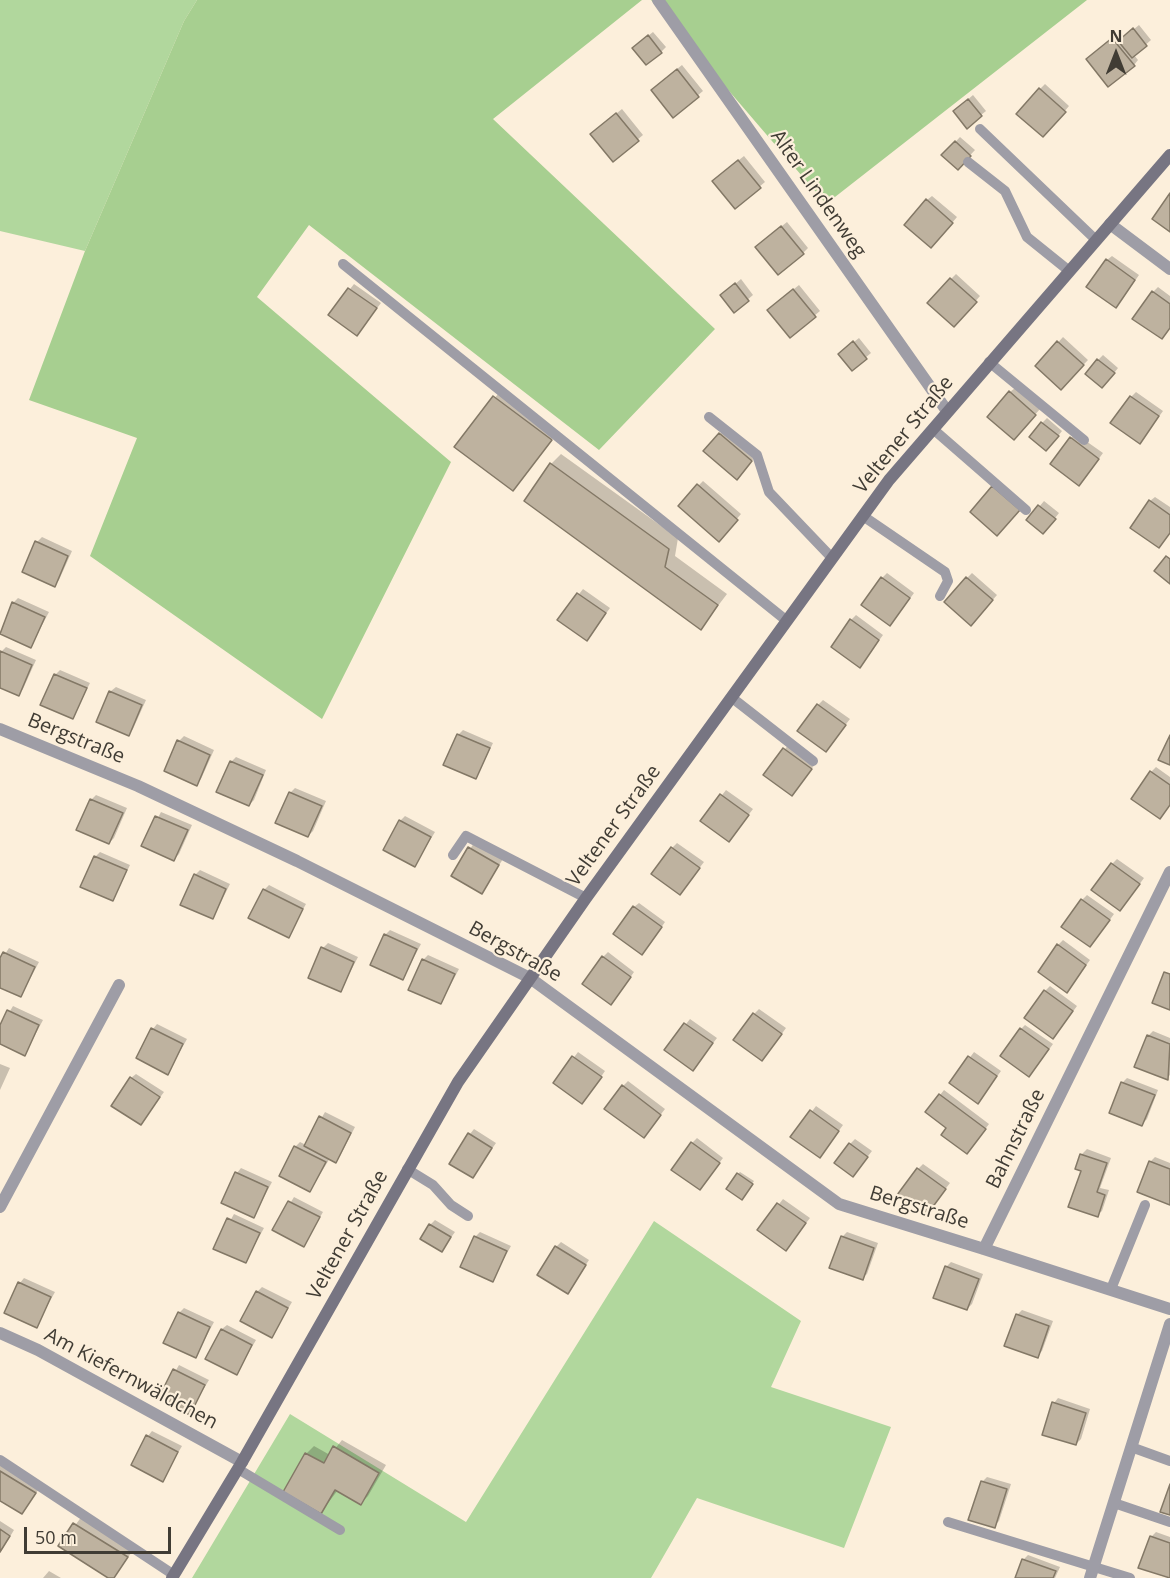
<!DOCTYPE html>
<html>
<head>
<meta charset="utf-8">
<style>
  body { margin:0 }
  #map { position:relative; width:1170px; height:1578px; overflow:hidden; background:#fcefdb; font-family:"Open Sans",sans-serif }
  canvas { display:block }
  .north { position:absolute; left:1086px; top:24px; width:60px; height:60px; -webkit-text-stroke:4px #fcefdb; paint-order:stroke; rotate:0deg; font-size:16px; font-weight:700; line-height:24px; text-align:center; color:#403c34 }
  .north::after { content:''; display:block; margin:auto; width:21px; height:27px; background:#403c34; clip-path:polygon(50% 0,100% 100%,50% 72%,0 100%) }
  .scale { position:absolute; left:24px; top:1527px; width:147px; height:27px; box-sizing:border-box; border:3px solid #403c34; border-top:0; padding-left:8px; font-size:18px; line-height:21px; white-space:nowrap; color:#403c34; -webkit-text-stroke:4px #fcefdb; paint-order:stroke }
</style>
</head>
<body>
<div id="map">
<canvas width="1170" height="1578"></canvas>
<div class="north">N</div>
<div class="scale">50 m</div>
</div>
<script>
const context = document.querySelector('canvas').getContext('2d');
context.lineJoin = 'round';
function paint(path, color) { context.fillStyle = color; context.fill(path, 'evenodd'); }
const poly = rows => new Path2D(rows.map(r => 'M' + r).join(''));
function trace(path, color, width, dash) { context.strokeStyle = color; context.lineWidth = width; context.lineCap = dash ? 'butt' : 'round'; context.setLineDash(dash || []); context.stroke(path); }
function label(font, color, halo, rows, align = 'center') {
  context.font = font + ' "Open Sans",sans-serif'; context.lineWidth = 4.5; context.setLineDash([]); context.textBaseline = 'middle'; context.strokeStyle = halo; context.fillStyle = color; for (const [text, x, y, turn = 0] of rows) {
    context.save(); context.translate(x, y); context.rotate((+turn || 0) * Math.PI / 180); context.textAlign = isNaN(turn) ? turn : align; if (halo) context.strokeText(text, 0, 0); context.fillText(text, 0, 0); context.restore();
  }
}
paint(poly([
  [0,0,197,0,184,21,85,251,0,231],
  [654,1221,801,1321,771,1387,891,1427,844,1548,697,1498,651,1578,192,1578,290,1414,466,1522]
]), '#b1d79d');
paint(poly([
  [197,0,642,0,493,119,715,329,599,450,309,225,257,297,451,462,322,719,90,556,137,438,29,400,85,251,184,21],
  [651,0,1087,0,826,204]
]), '#a7cf90');
paint(poly([
  [1139,25,1151,40,1134,55,1138,60,1134,65,1092,54,1118,34,1122,39],
  [653,32,666,47,661,52,639,43],
  [682,65,703,91,673,116,657,85],
  [1045,84,1069,106,1048,131,1040,89],
  [973,95,986,111,981,115,959,107],
  [622,109,643,135,613,160,597,129],
  [960,137,975,150,958,168,943,155],
  [744,156,765,182,735,207,719,176],
  [932,196,957,217,936,242,927,200],
  [787,222,808,248,803,253,762,242],
  [1112,256,1139,275,1121,301,1107,260],
  [956,274,980,296,959,320,951,279],
  [741,279,753,295,734,311,727,291],
  [354,284,381,303,357,334,330,315],
  [799,285,820,311,790,336,774,305],
  [1158,287,1170,296,1170,328,1153,292],
  [1063,337,1088,360,1061,388,1037,366],
  [859,338,871,353,852,369,845,349],
  [1103,355,1118,368,1107,382,1098,360],
  [1015,388,1040,409,1018,434,1010,392],
  [502,389,558,431,513,489,456,447],
  [1136,392,1163,411,1144,437,1131,397],
  [1047,418,1062,431,1051,445,1042,423],
  [724,429,756,456,741,473,720,434],
  [1076,434,1103,453,1084,479,1071,438],
  [561,454,678,538,675,556,727,594,701,628,551,464],
  [703,481,741,514,723,535,698,486],
  [1155,497,1170,507,1170,533,1159,547,1150,501],
  [1044,501,1059,513,1048,527,1028,520],
  [42,537,72,551,59,580,55,585,37,542],
  [887,573,914,593,895,619,882,578],
  [972,573,997,595,976,619,967,578],
  [583,589,610,608,591,634,559,620],
  [18,598,49,612,31,646,13,603],
  [856,615,883,635,864,661,851,620],
  [6,647,36,660,23,689,19,694,0,686,0,653],
  [60,670,90,683,73,717,55,675],
  [116,687,146,700,133,729,129,734,98,721,111,691],
  [823,700,850,719,826,750,818,705],
  [463,730,493,743,476,778,458,735],
  [184,736,214,750,201,779,196,784,179,741],
  [789,744,816,763,792,794,765,775],
  [236,757,266,770,254,800,249,805,231,762],
  [1156,767,1170,777,1170,805,1160,818,1151,772],
  [295,788,326,801,313,831,308,836,290,793],
  [726,790,753,809,729,840,702,821],
  [96,795,127,808,114,838,109,843,91,800],
  [161,812,192,825,179,854,174,859,143,846],
  [405,816,435,832,415,865,400,821],
  [474,843,503,859,482,892,453,875],
  [677,843,704,862,680,893,672,848],
  [100,852,130,865,113,900,95,857],
  [1117,859,1144,878,1125,904,1112,864],
  [200,870,230,884,213,918,195,875],
  [269,885,306,904,288,936,264,890],
  [1087,895,1114,914,1095,940,1082,900],
  [639,903,665,922,647,948,634,907],
  [390,930,421,944,403,978,385,935],
  [1063,940,1090,960,1071,986,1058,945],
  [328,943,358,957,341,990,323,948],
  [9,948,39,962,21,996,0,986,0,962],
  [608,952,634,972,616,998,603,957],
  [428,955,459,969,441,1003,423,960],
  [1050,986,1077,1006,1058,1032,1045,991],
  [13,1006,43,1020,25,1054,0,1042,0,1028],
  [759,1009,786,1028,767,1054,754,1014],
  [690,1019,717,1038,693,1069,666,1050],
  [157,1024,187,1039,168,1073,153,1029],
  [1025,1025,1053,1044,1034,1070,1021,1029],
  [1153,1031,1170,1038,1170,1075,1167,1078,1148,1036],
  [578,1052,605,1071,587,1097,555,1083],
  [974,1052,1001,1071,982,1097,951,1083],
  [0,1064,10,1068,0,1090],
  [136,1074,164,1092,141,1123,131,1078],
  [1127,1078,1158,1090,1147,1119,1142,1124,1122,1083],
  [628,1081,665,1109,648,1131,623,1086],
  [944,1090,989,1124,972,1147,948,1127,940,1095],
  [816,1106,843,1125,824,1151,793,1137],
  [325,1112,355,1127,340,1156,335,1161,330,1158,310,1191,281,1175,295,1147,300,1142,306,1145],
  [474,1129,496,1143,473,1176,470,1134],
  [697,1138,723,1158,700,1188,692,1143],
  [855,1139,872,1151,853,1175,850,1144],
  [1087,1149,1111,1158,1100,1188,1109,1190,1102,1211,1097,1215,1083,1170,1077,1168,1082,1154],
  [1155,1157,1170,1163,1170,1203,1150,1162],
  [923,1164,950,1183,926,1214,918,1169],
  [241,1168,272,1182,254,1216,237,1173],
  [740,1172,754,1181,743,1196,738,1174],
  [294,1197,323,1212,304,1245,274,1230],
  [783,1199,810,1218,786,1249,759,1230],
  [234,1214,264,1228,246,1261,215,1248],
  [435,1220,455,1232,442,1250,430,1225],
  [480,1232,511,1246,492,1280,475,1237],
  [847,1232,878,1243,867,1274,862,1278,842,1237],
  [561,1242,589,1260,568,1292,556,1247],
  [951,1262,983,1274,972,1304,967,1309,946,1267],
  [24,1278,55,1292,36,1326,20,1283],
  [262,1287,292,1302,272,1336,257,1292],
  [184,1308,214,1322,196,1356,179,1313],
  [1022,1310,1053,1321,1042,1351,1037,1356,1017,1315],
  [227,1325,256,1340,237,1373,222,1329],
  [179,1365,209,1380,189,1413,160,1398],
  [1058,1398,1090,1409,1081,1439,1076,1444,1054,1403],
  [152,1431,182,1446,162,1480,148,1436],
  [342,1440,386,1465,368,1496,361,1503,338,1490,321,1512,285,1491,306,1454,314,1446,330,1455],
  [0,1459,42,1485,22,1512,0,1499],
  [987,1477,1011,1484,999,1521,994,1526,982,1482],
  [82,1516,134,1549,113,1578,60,1546],
  [0,1521,14,1530,0,1553],
  [1156,1532,1170,1537,1170,1578,1151,1537],
  [1028,1555,1060,1567,1055,1578,1017,1578,1023,1560],
  [49,1571,61,1578,43,1578]
]), '#0003');
const building = poly([
  [1133,28,1147,46,1132,58,1118,41,1133,28],
  [648,35,662,53,646,65,632,48,648,35],
  [1112,38,1135,66,1108,87,1086,59,1112,38],
  [677,69,699,97,673,118,651,90,677,69],
  [1039,88,1066,112,1043,137,1016,114,1039,88],
  [968,99,982,116,967,129,953,111,968,99],
  [616,113,639,141,613,162,590,134,616,113],
  [955,141,971,156,958,170,941,155,955,141],
  [738,160,761,188,735,209,712,181,738,160],
  [1170,193,1170,232,1152,219,1170,193],
  [926,199,953,223,931,248,904,225,926,199],
  [781,226,804,254,778,275,755,247,781,226],
  [1106,259,1135,280,1116,308,1086,287,1106,259],
  [950,278,977,302,954,327,927,303,950,278],
  [735,283,749,301,734,313,720,295,735,283],
  [348,288,377,308,357,336,328,315,348,288],
  [793,289,816,317,790,338,767,310,793,289],
  [1152,291,1170,304,1170,328,1162,339,1132,319,1152,291],
  [853,341,867,359,852,371,838,354,853,341],
  [1057,341,1084,365,1061,390,1035,366,1057,341],
  [1097,359,1115,373,1102,388,1085,374,1097,359],
  [1009,391,1036,415,1014,440,987,417,1009,391],
  [493,396,552,440,513,491,454,447,493,396],
  [1130,396,1159,416,1140,444,1110,423,1130,396],
  [1041,422,1059,436,1046,451,1029,437,1041,422],
  [719,433,752,461,737,480,703,451,719,433],
  [1070,437,1099,459,1079,486,1050,464,1070,437],
  [550,463,669,549,665,567,718,605,701,630,524,501,550,463],
  [697,484,738,520,719,542,678,506,697,484],
  [992,486,1020,510,997,536,970,512,992,486],
  [1149,500,1170,515,1170,533,1159,548,1130,528,1149,500],
  [1038,505,1056,519,1043,534,1026,520,1038,505],
  [35,541,68,556,55,587,22,572,35,541],
  [1166,556,1170,559,1170,584,1154,571,1166,556],
  [881,577,910,598,890,626,861,605,881,577],
  [966,577,993,600,971,626,944,602,966,577],
  [577,593,606,613,587,641,557,620,577,593],
  [12,602,45,617,31,648,0,634,12,602],
  [850,619,879,640,860,668,831,647,850,619],
  [0,651,32,665,19,696,0,688,0,651],
  [54,674,87,688,73,719,40,705,54,674],
  [109,691,142,705,129,736,96,722,109,691],
  [817,704,846,725,826,752,797,731,817,704],
  [457,734,490,748,476,779,443,765,457,734],
  [1170,735,1170,765,1158,760,1170,735],
  [177,740,210,755,197,786,164,771,177,740],
  [783,748,812,769,792,796,763,775,783,748],
  [230,761,263,775,249,806,216,792,230,761],
  [1150,771,1170,785,1170,805,1160,819,1131,799,1150,771],
  [289,792,322,806,308,837,275,823,289,792],
  [720,794,749,815,729,842,700,821,720,794],
  [90,799,123,813,109,844,76,830,90,799],
  [155,816,188,830,174,861,141,846,155,816],
  [399,820,431,837,415,867,383,850,399,820],
  [468,847,499,865,482,894,451,876,468,847],
  [671,847,700,868,680,895,651,874,671,847],
  [94,856,127,870,113,901,80,887,94,856],
  [1111,863,1140,884,1120,911,1091,890,1111,863],
  [194,874,226,889,213,919,180,905,194,874],
  [263,889,303,909,289,938,248,918,263,889],
  [1081,899,1110,920,1090,947,1061,927,1081,899],
  [633,906,662,927,642,955,613,934,633,906],
  [384,934,417,949,403,980,370,965,384,934],
  [1057,944,1086,965,1067,993,1038,972,1057,944],
  [321,947,354,962,341,992,308,978,321,947],
  [3,952,35,967,21,997,0,988,0,958,3,952],
  [602,956,631,977,611,1005,582,984,602,956],
  [422,959,455,974,441,1004,408,990,422,959],
  [1164,972,1170,974,1170,1010,1152,1003,1164,972],
  [1044,990,1073,1011,1053,1039,1024,1018,1044,990],
  [7,1010,39,1025,25,1056,0,1044,0,1025,7,1010],
  [753,1013,782,1034,762,1061,733,1040,753,1013],
  [684,1023,713,1043,693,1071,664,1050,684,1023],
  [151,1028,183,1044,168,1075,136,1058,151,1028],
  [1020,1028,1049,1049,1029,1077,1000,1056,1020,1028],
  [1147,1035,1170,1044,1168,1080,1134,1067,1147,1035],
  [572,1056,602,1077,582,1104,553,1083,572,1056],
  [968,1056,997,1076,978,1104,949,1083,968,1056],
  [130,1077,160,1097,141,1125,111,1106,130,1077],
  [1121,1082,1155,1095,1142,1126,1109,1113,1121,1082],
  [622,1085,661,1115,644,1138,604,1109,622,1085],
  [939,1094,986,1129,967,1154,941,1135,946,1128,925,1112,939,1094],
  [810,1110,839,1131,820,1158,790,1137,810,1110],
  [319,1116,351,1133,336,1163,304,1146,319,1116],
  [468,1133,492,1148,473,1178,449,1164,468,1133],
  [691,1142,720,1163,700,1190,671,1170,691,1142],
  [849,1143,868,1157,853,1177,834,1163,849,1143],
  [294,1146,326,1162,310,1192,279,1176,294,1146],
  [1080,1154,1107,1163,1097,1192,1105,1195,1098,1217,1068,1207,1081,1171,1075,1169,1080,1154],
  [1149,1161,1170,1169,1170,1205,1137,1192,1149,1161],
  [917,1168,946,1189,926,1216,897,1195,917,1168],
  [235,1172,268,1187,254,1218,221,1203,235,1172],
  [737,1173,753,1184,742,1200,726,1189,737,1173],
  [288,1201,320,1217,304,1247,272,1230,288,1201],
  [777,1203,806,1223,786,1251,757,1230,777,1203],
  [227,1218,260,1233,246,1263,213,1249,227,1218],
  [429,1224,451,1237,442,1252,420,1239,429,1224],
  [474,1236,507,1251,493,1282,460,1267,474,1236],
  [841,1236,874,1248,863,1280,829,1268,841,1236],
  [555,1246,586,1265,568,1294,537,1275,555,1246],
  [945,1266,979,1279,967,1310,933,1298,945,1266],
  [18,1282,51,1297,37,1328,4,1313,18,1282],
  [256,1291,288,1308,272,1338,240,1321,256,1291],
  [178,1312,210,1327,196,1358,163,1343,178,1312],
  [1016,1314,1049,1326,1038,1358,1004,1346,1016,1314],
  [221,1329,252,1345,237,1375,205,1359,221,1329],
  [173,1369,205,1385,190,1415,158,1399,173,1369],
  [1052,1402,1086,1413,1076,1445,1042,1435,1052,1402],
  [146,1435,178,1452,163,1482,131,1465,146,1435],
  [333,1446,379,1473,361,1505,335,1490,321,1514,283,1492,305,1453,324,1463,333,1446],
  [0,1471,36,1493,22,1514,0,1501,0,1471],
  [981,1481,1007,1489,995,1528,968,1520,981,1481],
  [1170,1484,1170,1515,1160,1512,1170,1484],
  [73,1523,128,1557,114,1578,108,1578,58,1546,73,1523],
  [0,1529,10,1536,0,1552,0,1529],
  [1150,1536,1170,1543,1170,1578,1138,1568,1150,1536],
  [1022,1559,1056,1571,1053,1578,1015,1578,1022,1559]
]);
paint(building, '#beb29f');
trace(building, '#837866', 1.5);
trace(poly([
  [980,129,1096,240],
  [968,162,1005,191,1027,237,1068,270],
  [343,264,787,621],
  [989,362,1084,440],
  [709,417,757,455,769,492,832,558],
  [933,429,1026,510],
  [863,516,945,572,948,581,940,596],
  [731,697,813,761],
  [453,855,466,836,586,898],
  [407,1169,433,1185,451,1205,468,1216],
  [1111,1289,1145,1205],
  [1131,1447,1170,1461],
  [0,1460,174,1575],
  [238,1469,340,1530],
  [1114,1503,1170,1522],
  [948,1522,1130,1578]
]), '#9e9da6', 10);
trace(poly([
  [658,0,947,411],
  [1110,224,1170,269],
  [0,729,138,786,297,861,530,978,839,1204,984,1249],
  [1170,872,984,1249,1170,1309],
  [0,1207,119,985],
  [0,1333,38,1350,242,1462],
  [1090,1578,1170,1324]
]), '#9e9da6', 12);
trace(poly([
  [172,1578,242,1462,458,1082,586,898,889,480,1170,155]
]), '#777582', 12);
label('20px', '#403c34', '#fcefdb', [
  ["Alter Lindenweg",818,194,55],
  ["Veltener Straße",904,435,-51],
  ["Bergstraße",76,739,22],
  ["Veltener Straße",614,826,-54],
  ["Bergstraße",515,952,29],
  ["Bahnstraße",1016,1139,-64],
  ["Bergstraße",919,1208,17],
  ["Veltener Straße",348,1235,-61],
  ["Am Kiefernwäldchen",131,1379,28]
]);
</script>
</body>
</html>
